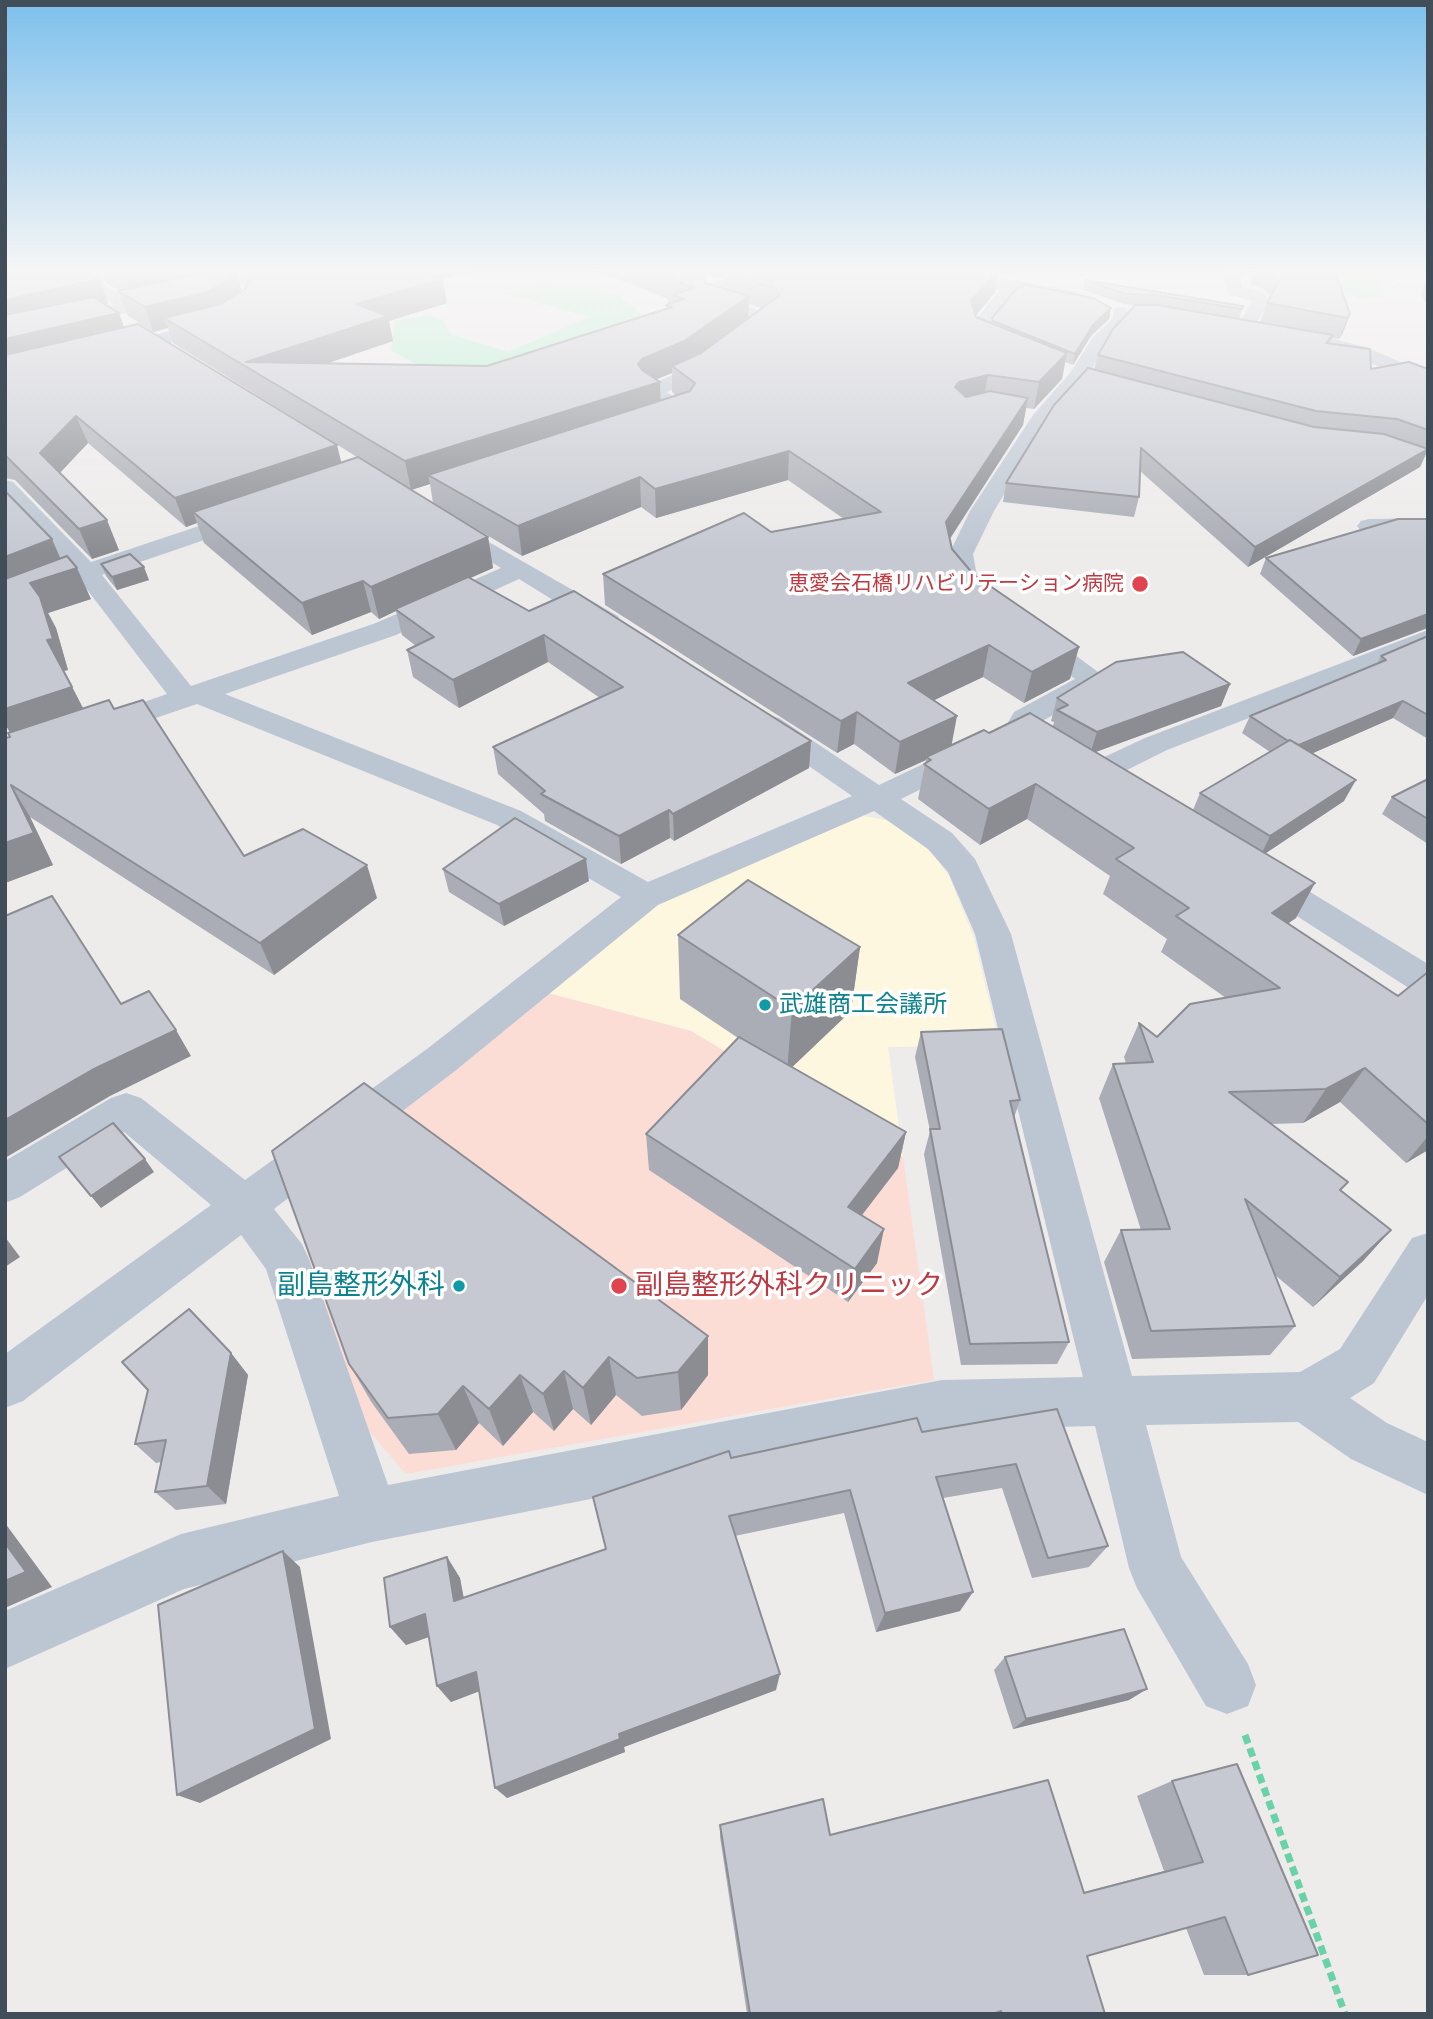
<!DOCTYPE html>
<html>
<head>
<meta charset="utf-8">
<style>
  body { margin:0 }
  #map { position:relative; width:1433px; height:2019px; overflow:hidden; background:#eeebeb; font-family:"Fira Sans",sans-serif }
  canvas { display:block }
  .frame { position:absolute; inset:0; border:7px solid #424d5a; pointer-events:none }
</style>
</head>
<body>
<div id="map">
<canvas width="1433" height="2019"></canvas>
<div class="frame"></div>
</div>
<script>
const context = document.querySelector('canvas').getContext('2d');
context.lineJoin = 'round';
function paint(path, color) { context.fillStyle = color; context.fill(path, 'evenodd'); }
const poly = rows => new Path2D(rows.map(r => 'M' + r).join(''));
function trace(path, color, width, dash) { context.strokeStyle = color; context.lineWidth = width; context.lineCap = dash ? 'butt' : 'round'; context.setLineDash(dash || []); context.stroke(path); }
function label(font, color, halo, rows, align = 'center') {
  context.font = font + ' "Fira Sans","Noto Sans JP",sans-serif'; context.lineWidth = 7; context.setLineDash([]); context.textBaseline = 'middle'; context.strokeStyle = halo; context.fillStyle = color; for (const [text, x, y, turn = 0] of rows) {
    context.save(); context.translate(x, y); context.rotate((+turn || 0) * Math.PI / 180); context.textAlign = isNaN(turn) ? turn : align; if (halo) context.strokeText(text, 0, 0); context.fillText(text, 0, 0); context.restore();
  }
}
paint(poly([
  [864,816,891,821,931,852,949,876,974,938,1000,1046,888,1047,903,1157,691,1031,544,992,653,903]
]), '#fdf7e0');
paint(poly([
  [544,992,691,1031,903,1157,934,1380,406,1474,363,1424,287,1191]
]), '#fcddd6');
paint(poly([
  [1310,271,1428,271,1428,279,1414,278,1383,283,1382,296,1358,298,1334,287],
  [541,282,564,289,594,289,620,295,648,320,582,364,426,369,391,351,395,321,429,315,443,320,450,334,508,352,589,317,508,294]
]), '#b3f1d0');
trace(poly([
  [1245,1735,1345,2014]
]), '#69d2a6', 7, [9, 5]);
paint(poly([
  [96,271,113,271,102,284,133,301,262,271,270,276,262,281,5,341,5,330,115,305,84,285,96,271],
  [741,271,762,271,720,292,720,298,773,315,776,319,700,377,667,392,690,408,693,412,690,416,654,428,647,426,644,422,647,418,667,411,645,395,642,391,645,387,686,369,754,320,706,305,703,301,705,286,741,271],
  [902,271,940,271,1013,280,1075,291,1084,296,1075,301,1016,292,987,328,988,334,1018,346,1020,350,1018,354,1011,356,974,341,969,328,1000,290,910,276,902,271],
  [1229,271,1246,271,1239,280,1243,287,1262,291,1270,301,1251,332,1245,333,1236,328,1252,301,1230,295,1222,279,1229,271],
  [1120,307,1126,308,1131,319,1107,344,1085,380,1048,422,994,511,973,554,977,576,988,591,1109,680,1105,686,1037,724,1029,736,901,799,952,833,975,859,1011,934,1132,1376,1300,1372,1340,1349,1412,1238,1428,1233,1428,1295,1374,1383,1350,1398,1387,1423,1428,1442,1428,1495,1351,1459,1298,1422,1146,1425,1181,1557,1248,1664,1256,1685,1248,1706,1227,1714,1206,1706,1137,1588,1129,1568,1095,1426,942,1430,372,1542,184,1589,5,1669,5,1611,181,1534,339,1496,266,1269,241,1235,23,1401,5,1408,5,1354,211,1205,124,1132,20,1197,5,1203,5,1161,111,1098,126,1093,141,1098,245,1180,427,1049,621,897,497,825,197,704,5,769,5,750,167,694,82,583,5,615,5,597,70,570,5,501,5,480,13,482,91,562,241,512,257,512,261,517,257,522,102,575,191,686,376,623,501,568,439,530,435,525,439,520,447,518,618,616,621,622,618,628,598,628,519,579,396,635,225,694,521,811,648,882,852,796,757,730,753,724,757,718,768,715,779,718,879,785,1007,724,1014,712,1075,679,970,603,951,576,949,554,970,511,1033,415,1070,373,1093,337,1113,318,1114,308,1120,307],
  [874,811,928,849,948,872,975,934,1083,1377,942,1380,388,1485,309,1259,302,1244,274,1209,455,1071,658,905,874,811],
  [1322,336,1366,347,1428,374,1428,387,1352,355,1315,346,1313,342,1315,338,1322,336],
  [1428,518,1428,532,1369,533,1361,531,1357,526,1361,521,1369,519,1428,518],
  [1428,630,1428,648,1167,750,1107,780,1096,783,1085,780,1080,773,1085,766,1145,738,1428,630],
  [1259,864,1271,868,1428,964,1428,996,1415,992,1247,884,1242,876,1247,868,1259,864]
]), '#bcc6d2');
paint(poly([
  [265,271,296,271,294,274,267,280,261,285,249,313,227,327,112,358,103,352,105,348,215,319,236,306,248,279,265,271]
]), '#a8b8cd');
paint(poly([
  [5,271,93,271,91,274,100,279,108,304,106,304,124,328,341,463,386,475,173,343,168,328,153,332,127,315,118,291,119,290,106,283,102,271,252,271,237,274,241,289,239,293,245,289,253,271,471,271,441,278,447,303,389,321,393,341,328,363,487,366,666,309,666,305,670,304,668,303,668,299,597,271,998,271,995,292,975,316,991,323,992,318,1111,308,1109,319,1091,336,1073,365,1065,362,1062,379,1034,409,1026,408,1023,425,950,539,952,549,974,575,1079,647,1070,679,1024,703,983,677,934,700,952,745,989,733,1053,726,1054,722,1051,721,1057,698,1230,684,1221,706,1096,752,1193,810,1200,793,1270,752,1242,733,1250,716,1377,664,1381,656,1428,636,1428,739,1393,718,1313,753,1344,801,1266,853,1296,918,1288,923,1398,996,1428,972,1428,1150,1406,1163,1340,1102,1303,1123,1271,1124,1341,1191,1391,1230,1363,1261,1313,1307,1275,1275,1295,1326,1270,1355,1132,1359,1104,1262,1121,1230,1141,1230,1099,1098,1113,1064,1126,1063,1124,1057,1139,1023,1157,1037,1226,998,1161,952,1167,939,1103,894,1110,876,1027,819,980,845,918,799,926,760,895,774,854,744,837,753,605,605,603,574,771,532,844,519,788,480,656,518,641,507,522,556,450,513,488,537,493,568,470,578,529,611,811,741,809,768,674,841,670,838,621,864,545,821,544,814,498,774,493,747,600,698,548,662,459,708,413,677,407,650,416,646,402,635,396,611,379,619,371,612,312,635,204,543,197,523,186,527,88,443,60,473,119,550,92,559,15,480,5,478],
  [703,273,718,278,723,276,723,288,705,283],
  [749,304,761,308,748,318],
  [672,373,672,392,676,396,661,401,656,379],
  [430,484,433,503,411,490],
  [1254,271,1335,271,1350,314,1342,335,1339,339,1332,338,1330,344,1371,369,1428,369,1428,450,1420,467,1248,567,1140,471,1139,497,1134,517,1003,502,1006,483,1094,370,1098,355,1135,305,1124,304,1083,290,1085,280,1243,306,1239,319,1260,323,1267,303,1270,297,1264,289,1250,284],
  [1427,278,1428,278,1428,307,1421,294],
  [1428,519,1428,628,1353,656,1260,574,1266,558],
  [61,558,91,599,48,613,56,628,68,670,64,671,83,708,114,709,244,856,377,898,274,975,30,817,53,865,5,883,5,738,10,737,10,732],
  [101,564,149,580,117,590,106,576],
  [1428,779,1428,844,1382,814,1392,797],
  [443,869,589,881,504,926,449,892],
  [678,935,860,947,851,1011,792,1067,906,1132,898,1168,862,1215,877,1263,848,1302,649,1170,646,1134,738,1038,680,999],
  [921,1032,1020,1100,1014,1118,1069,1342,1057,1364,961,1365,924,1154,930,1131,915,1057],
  [708,1336,708,1375,681,1410,642,1416,616,1395,591,1425,573,1409,554,1431,533,1412,503,1446,479,1423,456,1450,409,1454,372,1403,349,1364],
  [231,1353,248,1375,226,1504,176,1510,155,1492,161,1462,156,1463,135,1444],
  [1057,1409,1108,1546,1089,1567,1032,1578,1002,1488,943,1498,960,1611,876,1632,844,1513,735,1536,776,1690,624,1747,625,1752,507,1798,479,1691,451,1702,437,1686,429,1637,406,1645,390,1627,447,1557,460,1578,464,1598,606,1549,731,1458,922,1432],
  [1005,1657,1147,1689,1129,1700,1013,1729,994,1670],
  [1172,1781,1248,1975,1204,1975,1186,1928,1087,1956,1105,2014,747,2014,720,1837,720,1825,830,1835,1084,1892,1164,1871,1137,1796]
]), '#aaadb5');
paint(poly([
  [76,271,93,271,83,283,100,279,108,304,5,327,5,300],
  [141,271,252,271,237,274,241,289,234,304,164,318,168,328,153,332,145,307,133,298,125,274],
  [403,271,471,271,407,288],
  [718,271,736,271,723,272,723,276,718,278],
  [997,271,998,271,995,292,967,326,971,301],
  [443,279,447,303,389,321,393,341,272,382,246,362,356,304],
  [749,296,748,321,685,367,672,366,672,373,643,385,660,382,661,409,428,475,430,484,411,490,405,461,638,364,642,359],
  [1111,308,1109,319,1091,336,1073,365,1075,354,1093,325],
  [119,313,128,338,5,368,5,339],
  [1350,314,1342,335,1339,339,1347,318],
  [1067,353,1062,379,1034,409,1039,382],
  [988,375,983,401,955,409,955,387,959,382],
  [1028,398,1023,425,941,552,946,522],
  [76,416,88,443,52,481,40,453],
  [337,445,344,473,193,512,197,523,186,527,175,498],
  [1428,449,1420,467,1248,567,1255,547],
  [789,451,788,480,656,518,655,489],
  [640,477,641,507,522,556,518,526],
  [107,520,119,550,92,559,79,529],
  [488,537,493,568,398,610,395,609,396,611,379,619,371,587],
  [52,539,65,569,77,568,91,599,48,613,56,628,68,670,63,671,5,594,5,557],
  [144,567,149,580,117,590,112,577],
  [363,581,371,612,312,635,302,603],
  [1428,614,1427,628,1353,656,1361,639],
  [544,635,548,662,459,708,453,680],
  [989,645,983,677,903,715,908,683],
  [1079,647,1070,679,1024,703,1032,672],
  [1230,684,1221,706,1090,754,1097,732],
  [72,687,88,718,16,743,5,724,5,709],
  [1403,701,1393,718,1288,764,1297,747],
  [857,712,854,744,837,753,841,721],
  [957,716,951,748,926,757,926,760,895,774,900,742],
  [811,741,809,768,674,841,673,814],
  [1356,780,1344,801,1260,857,1270,836],
  [1036,784,1027,819,980,845,989,809],
  [11,785,30,817,53,865,5,883,5,843],
  [669,810,670,838,621,864,619,836],
  [586,859,589,881,504,926,499,904],
  [367,865,377,898,274,975,260,943],
  [1315,883,1296,918,1253,948,1272,913],
  [860,947,851,1011,787,1072,792,1009],
  [176,1030,191,1056,110,1096,5,1158,5,1120,92,1070],
  [1365,1068,1340,1102,1303,1123,1326,1089],
  [906,1132,898,1168,842,1241,848,1207],
  [1428,1136,1428,1150,1406,1163],
  [145,1159,154,1172,101,1208,91,1196],
  [884,1229,877,1263,848,1302,855,1269],
  [1391,1230,1363,1261,1313,1307,1340,1277],
  [5,1237,20,1257,5,1267],
  [708,1336,708,1375,681,1410,678,1372],
  [231,1353,248,1375,226,1504,207,1486],
  [609,1357,616,1395,591,1425,583,1388],
  [564,1371,573,1409,554,1431,543,1394],
  [520,1375,533,1412,503,1446,489,1409],
  [463,1386,479,1423,456,1450,438,1414],
  [5,1523,52,1587,5,1608],
  [283,1551,300,1567,331,1739,200,1803,177,1795],
  [447,1557,460,1578,467,1620,454,1601],
  [973,1592,960,1611,876,1632,885,1613],
  [425,1614,440,1633,406,1645,390,1627],
  [476,1672,488,1688,451,1702,437,1686],
  [780,1674,776,1690,624,1747,625,1752,507,1798,495,1788,619,1734],
  [1147,1689,1129,1700,1013,1729,1026,1719]
]), '#8b8d93');
const building = poly([
  [5,271,86,271,100,279,5,300,5,271],
  [118,271,141,271,125,274,118,271],
  [210,271,231,271,227,280,207,292,145,307,118,291,210,271],
  [253,271,420,271,443,279,356,304,388,316,246,362,487,366,672,307,666,305,684,299,673,295,694,288,668,278,673,277,657,271,703,271,705,283,749,296,684,341,642,359,638,364,642,370,660,382,405,461,164,318,221,304,245,289,253,271],
  [726,271,997,271,971,301,976,317,1067,353,1039,382,988,375,959,382,955,387,966,397,990,391,1028,398,946,522,952,549,974,575,1079,647,1032,672,989,645,908,683,957,716,900,742,857,712,841,721,603,574,744,513,771,532,881,512,789,451,655,489,640,477,518,526,428,475,690,391,695,383,672,366,701,353,780,295,775,288,723,272,726,271],
  [1271,271,1335,271,1350,314,1347,318,1267,303,1279,281,1271,271],
  [1085,280,1243,306,1242,309,1156,295,1126,294,1085,280],
  [1023,284,1093,298,1111,308,1093,325,1075,354,993,321,992,318,1018,287,1022,288,1023,284],
  [93,297,119,313,5,339,5,315,93,297],
  [1135,305,1157,305,1333,335,1326,343,1370,349,1371,369,1409,362,1428,369,1428,430,1397,419,1316,411,1098,355,1113,329,1135,305],
  [138,324,337,445,175,498,76,416,40,453,107,520,79,529,5,455,5,355,138,324],
  [1088,368,1314,427,1384,434,1428,449,1255,547,1141,448,1139,497,1006,483,1054,405,1088,368],
  [358,457,488,537,371,587,363,581,302,603,193,512,358,457],
  [5,491,52,539,5,557,5,491],
  [1398,519,1428,519,1428,614,1361,639,1266,558,1398,519],
  [130,554,144,567,112,577,101,564,130,554],
  [67,556,77,568,30,583,40,597,53,639,47,640,72,687,5,709,5,579,67,556],
  [468,577,529,611,574,591,811,741,673,814,669,810,619,836,541,794,545,791,493,747,623,687,544,635,453,680,407,650,434,637,395,609,468,577],
  [1428,636,1428,715,1403,701,1299,745,1290,740,1288,741,1250,716,1386,660,1381,656,1428,636],
  [1183,652,1230,684,1097,732,1057,710,1068,705,1057,698,1116,662,1183,652],
  [109,700,114,709,143,700,244,856,303,829,367,865,260,943,11,785,34,833,5,843,5,738,10,737,8,733,109,700],
  [1030,713,1315,883,1272,913,1398,996,1428,972,1428,1124,1365,1068,1326,1089,1229,1092,1348,1182,1340,1190,1391,1230,1340,1277,1245,1199,1295,1326,1151,1331,1121,1230,1170,1229,1113,1064,1153,1062,1139,1023,1157,1037,1190,1004,1280,988,1176,916,1189,908,1116,859,1134,848,1036,784,989,809,924,764,931,760,926,757,984,730,989,733,1030,713],
  [1290,740,1356,780,1270,836,1200,793,1290,740],
  [1428,779,1428,819,1392,797,1428,779],
  [515,818,586,859,499,904,443,869,515,818],
  [748,880,860,947,792,1009,678,935,748,880],
  [52,896,121,1004,149,991,176,1030,92,1070,5,1120,5,916,52,896],
  [1002,1029,1020,1100,1010,1101,1069,1342,970,1344,930,1129,940,1129,921,1032,1002,1029],
  [739,1037,906,1132,848,1207,884,1229,855,1269,646,1134,739,1037],
  [364,1083,708,1336,678,1372,637,1378,609,1357,583,1388,564,1371,543,1394,520,1375,489,1409,463,1386,438,1414,388,1418,349,1364,272,1151,364,1083],
  [113,1123,145,1159,91,1196,59,1157,113,1123],
  [189,1309,231,1353,207,1486,155,1492,166,1440,135,1444,148,1390,122,1362,189,1309],
  [1057,1409,1108,1546,1048,1558,1016,1464,936,1477,973,1592,885,1613,850,1490,729,1516,780,1674,619,1734,620,1739,495,1788,476,1672,437,1686,425,1614,390,1627,384,1578,447,1557,454,1601,606,1549,593,1497,729,1451,731,1458,917,1418,922,1432,1057,1409],
  [5,1543,26,1572,5,1581,5,1543],
  [283,1551,315,1729,177,1795,158,1605,283,1551],
  [1124,1629,1147,1689,1026,1719,1005,1657,1124,1629],
  [1237,1764,1318,1955,1248,1975,1225,1917,1087,1956,1105,2014,1002,2014,1001,2011,993,2014,750,2014,720,1825,823,1799,830,1835,1048,1780,1084,1893,1203,1862,1172,1781,1237,1764]
]);
paint(building, '#c6c9d2');
trace(building, '#8b8d93', 2);
const sky = context.createLinearGradient(0, 0, 0, 553);
sky.addColorStop(0, '#7dc0ec');
sky.addColorStop(0.49, '#f7f6f6');
sky.addColorStop(1, '#f7f6f600');
context.fillStyle = sky;
context.fillRect(0, 0, 1433, 553);
for (const [x, y, r, color] of [
  [1140,584,9,"#e0444e"],
  [765,1005,7,"#0f9aa8"],
  [459,1286,7,"#0f9aa8"],
  [619,1286,9,"#e0444e"]
]) { const dot = new Path2D(); dot.arc(x, y, r, 0, 2 * Math.PI); context.fillStyle = color; context.fill(dot); trace(dot, '#fff', 2.5); }
label('21px', '#be3a42', '#fff', [
  ["恵愛会石橋リハビリテーション病院",1124,584]
], 'right');
label('24px', '#0d838f', '#fff', [
  ["武雄商工会議所",779,1005]
], 'left');
label('28px', '#0d838f', '#fff', [
  ["副島整形外科",445,1286]
], 'right');
label('28px', '#be3a42', '#fff', [
  ["副島整形外科クリニック",635,1286]
], 'left');
</script>
</body>
</html>
